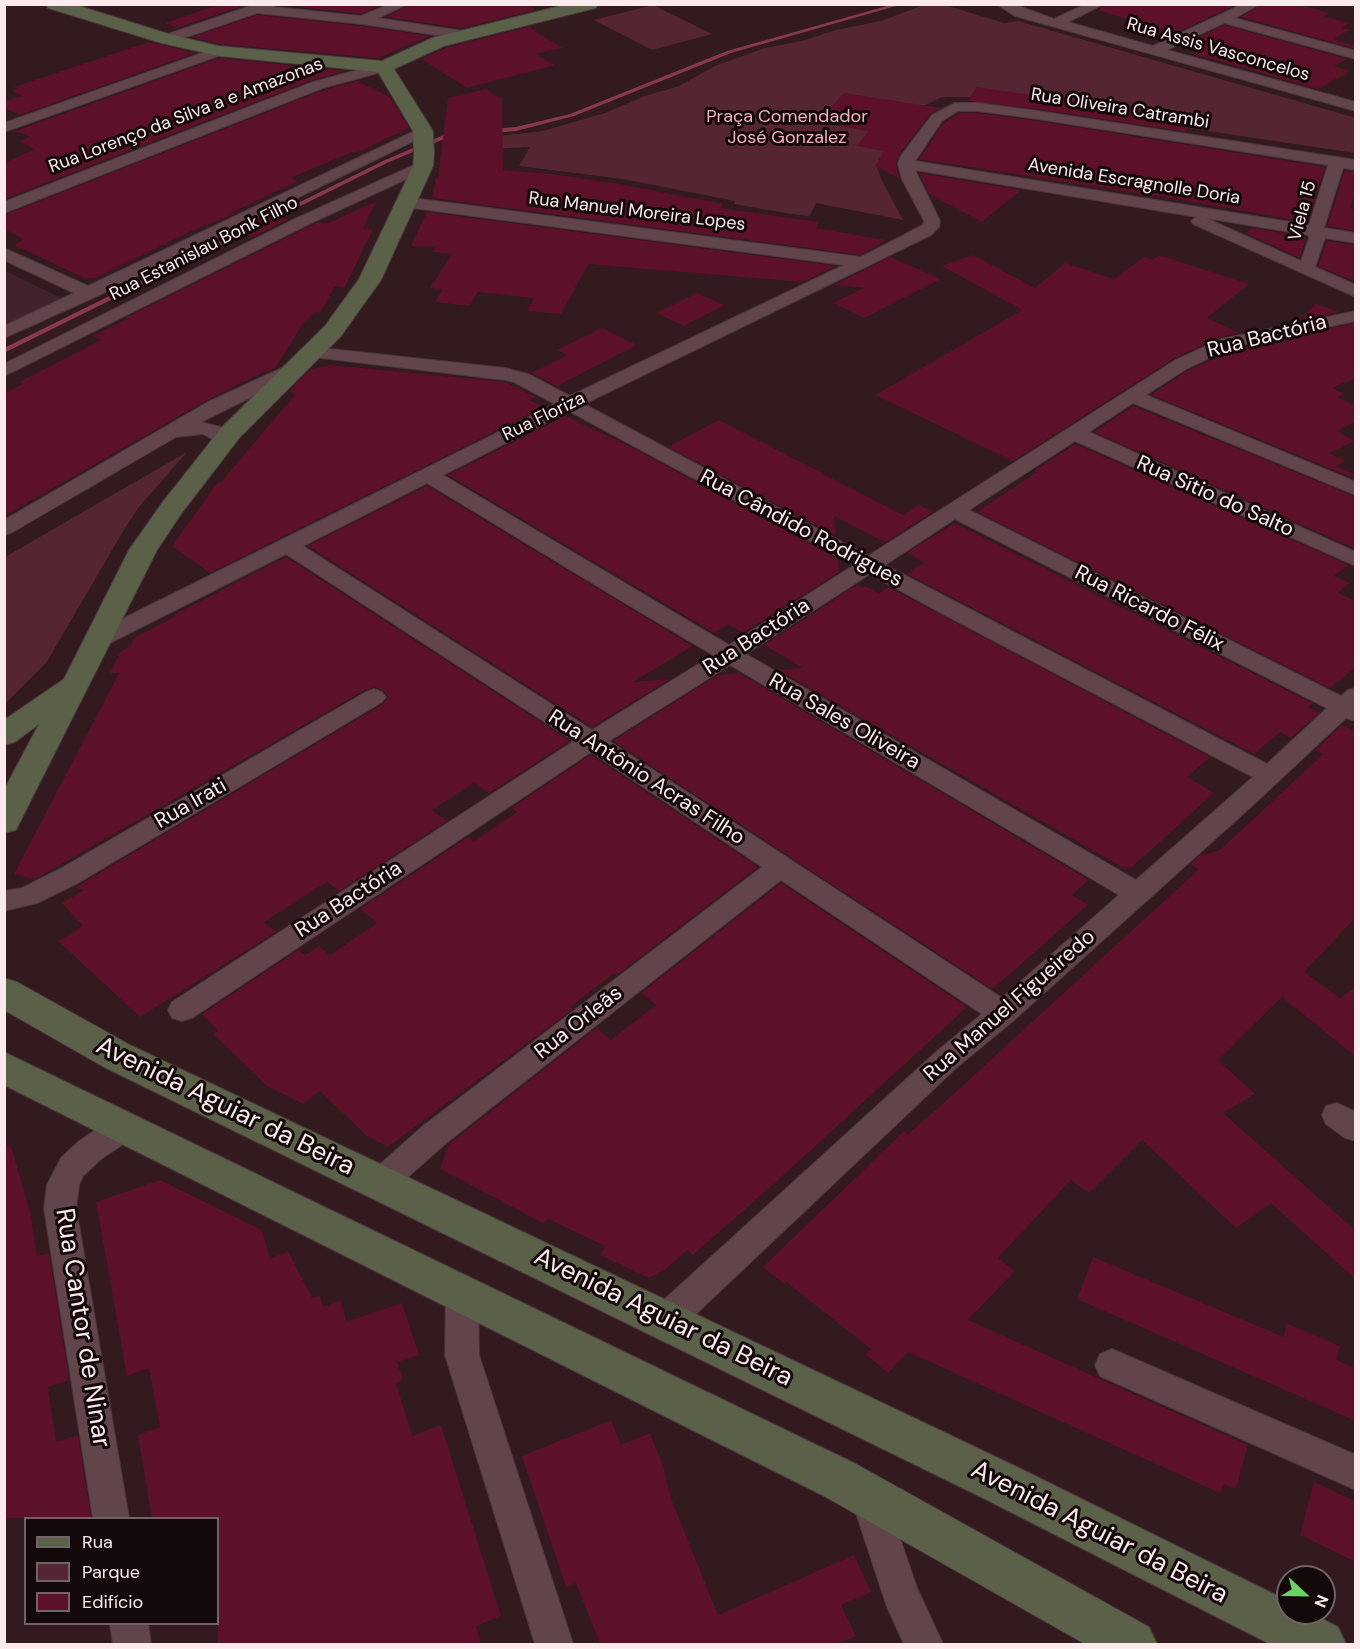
<!DOCTYPE html>
<html>
<head>
<meta charset="utf-8">
<style>
  body { margin:0 }
  #map { position:relative; width:1360px; height:1649px; overflow:hidden; background:#321a1f; font-family:"DM Sans",sans-serif }
  canvas { display:block }
  .frame { position:absolute; inset:0; border:6px solid #fceaed; pointer-events:none }
  .legend { position:absolute; left:24px; top:1517px; width:195px; height:108px; box-sizing:border-box; background:#13080a; border:2px solid #706265; margin:0; padding:8px 10px; list-style:none; font-size:18px; color:#fceaed }
  .legend li { display:flex; align-items:center; gap:12px; height:30px }
  .legend b { width:30px; border:2px solid #706265 }
  .north { position:absolute; left:1276px; top:1565px; width:60px; height:60px; box-sizing:border-box; background:#13080a; border:2px solid #706265; border-radius:50%; rotate:112deg; font-size:16px; font-weight:700; line-height:24px; text-align:center; color:#fceaed }
  .north::after { content:''; display:block; margin:auto; width:21px; height:27px; background:#6bd362; clip-path:polygon(50% 0,100% 100%,50% 72%,0 100%) }
</style>
</head>
<body>
<div id="map">
<canvas width="1360" height="1649"></canvas>
<div class="frame"></div>
<ul class="legend">
<li><b style="height:8px;background:#5a6148"></b>Rua</li>
<li><b style="height:16px;background:#552632"></b>Parque</li>
<li><b style="height:16px;background:#5c102a"></b>Edifício</li>
</ul>
<div class="north">N</div>
</div>
<script>
const context = document.querySelector('canvas').getContext('2d');
context.lineJoin = 'round';
function paint(path, color) { context.fillStyle = color; context.fill(path, 'evenodd'); }
const poly = rows => new Path2D(rows.map(r => 'M' + r).join(''));
function trace(path, color, width, dash) { context.strokeStyle = color; context.lineWidth = width; context.lineCap = dash ? 'butt' : 'round'; context.setLineDash(dash || []); context.stroke(path); }
function label(font, color, halo, rows, align = 'center') {
  context.font = font + ' "DM Sans",sans-serif'; context.lineWidth = 6; context.setLineDash([]); context.textBaseline = 'middle'; context.strokeStyle = halo; context.fillStyle = color; for (const [text, x, y, turn = 0] of rows) {
    context.save(); context.translate(x, y); context.rotate((+turn || 0) * Math.PI / 180); context.textAlign = isNaN(turn) ? turn : align; if (halo) context.strokeText(text, 0, 0); context.fillText(text, 0, 0); context.restore();
  }
}
paint(poly([
  [5,271,61,298,5,326]
]), '#42232b');
paint(poly([
  [926,4,945,5,1004,23,1018,21,1356,118,1355,153,980,97,942,97,919,108,877,166,881,179,903,220,816,203,810,216,792,214,734,204,735,201,623,179,519,166,530,147,452,151,489,137,543,131,605,113,645,96,679,86,715,66,765,48,802,41,836,30,881,21],
  [653,5,712,34,652,50,594,20],
  [187,452,139,507,125,528,46,663,5,704,5,557]
]), '#552632');
paint(poly([
  [894,4,903,4,731,53,574,116,516,131,492,133,489,131,492,129,516,127,570,114,727,51,894,4],
  [454,133,457,135,456,136,449,137,389,162,4,353,4,348,385,160,446,134,454,133]
]), '#87384d');
paint(poly([
  [220,4,248,4,177,28,165,23],
  [278,4,383,4,361,14],
  [410,4,526,4,536,10,461,28,386,17],
  [1106,4,1237,4,1174,34,1098,10],
  [1262,4,1297,4,1330,13,1323,17,1349,23,1342,28,1350,30,1333,39,1356,46,1356,49,1241,17],
  [257,15,362,26,430,36,378,58,219,44,192,37],
  [1224,25,1347,59,1334,66,1350,71,1318,89,1194,54,1204,46,1190,42],
  [531,26,530,28,563,48,535,54,555,65,467,88,421,59,445,48],
  [149,42,195,53,20,115,4,108,4,102,22,96,12,91,19,89,14,87],
  [219,58,345,71,312,80,4,199,4,163,35,149,19,141,30,137,15,131],
  [357,81,390,97,409,128,356,153,352,152,290,178,298,181,229,214,234,214,191,231,95,278,84,278,14,245,24,239,4,229,4,215,324,90],
  [977,87,1155,113,1191,120,1186,132,1038,109,967,101],
  [486,89,502,99,503,170,552,174,619,184,723,204,720,208,819,222,816,228,886,240,861,255,432,198,436,178,438,178,448,98],
  [844,93,941,108,930,114,898,156,896,165,900,179,875,166,884,151,856,146,869,131,824,124,829,118,822,117],
  [959,113,978,113,1038,121,1325,167,1307,222,1181,200,919,159,944,123],
  [1345,171,1356,172,1356,189,1350,208,1356,209,1356,231,1327,226],
  [919,173,1021,190,982,222,929,194],
  [377,201,363,228,373,229,345,287,335,286,321,312,314,312,304,322,275,368,259,374,207,400,4,516,4,393,23,384,19,382,101,340,93,336,127,319,125,318,310,226,318,222,328,223],
  [427,212,836,266,803,282,588,264,561,314,527,311,534,298,478,292,469,306,435,302,443,289,430,288,452,254,432,252,436,247,411,246],
  [263,217,289,219,253,237,236,230],
  [1253,228,1306,237,1300,258,1245,233],
  [1327,241,1356,245,1356,282,1318,266],
  [973,255,1035,288,1065,263,1114,279,1144,257,1153,260,1159,255,1249,284,1207,318,1239,333,1220,337,1173,359,1013,461,875,395,1022,310,942,266],
  [890,257,941,279,864,318,833,303,864,288,834,285],
  [697,293,725,305,684,326,656,313],
  [1315,304,1339,312,1301,320],
  [1356,323,1356,378,1332,388,1344,394,1337,397,1356,406,1356,421,1337,431,1355,441,1329,453,1345,461,1336,466,1356,476,1356,479,1151,395,1187,371,1233,349,1283,342,1285,338],
  [602,328,637,345,557,386,531,373,568,355,557,350],
  [330,365,505,382,536,397,529,400,544,407,210,573,172,546,218,482,220,483,295,395,289,391,311,369],
  [1133,406,1356,497,1356,549,1094,432],
  [565,416,633,448,838,559,839,572,743,633,728,624,714,633,448,475],
  [719,420,903,515,919,505,933,512,885,542,834,516,836,536,668,447],
  [1075,444,1349,565,1334,576,1350,583,1338,593,1356,601,1356,667,1330,688,977,512,1037,472,1034,471],
  [427,486,693,646,633,682,670,679,592,727,308,546],
  [954,523,1312,703,1308,707,1319,713,1291,738,1280,732,1254,754,907,574,924,562,907,553],
  [286,557,570,741,489,793,474,783,432,810,447,821,339,891,328,882,312,891,264,922,276,932,140,1017,58,941,83,926,62,903,84,890,74,888,383,704,388,697,384,691,375,687,365,690,35,879,14,874,119,673,110,673,121,651,131,646,134,638,176,616,174,615],
  [857,585,862,588,865,586,879,593,888,587,1210,757,1187,777,1214,793,1131,868,1122,867,778,670,803,668,764,645],
  [739,673,1089,880,1072,895,1088,905,994,988,989,987,613,741,718,675],
  [1342,725,1356,732,1356,917,1304,972,1340,998,1356,987,1356,1057,1282,997,1218,1060,1255,1094,1223,1113,1356,1231,1356,1280,1271,1203,1236,1228,1142,1140,1089,1193,1071,1180,998,1258,1015,1271,968,1320,1248,1445,1236,1489,1224,1484,1220,1493,908,1352,888,1373,865,1354,871,1349,786,1282,784,1284,763,1267,904,1131,908,1134,937,1109,1199,869,1190,864,1199,856,1220,850,1323,754,1315,750],
  [591,755,758,867,617,975,614,973,570,1007,573,1009,388,1147,367,1136,320,1091,303,1104,267,1086,213,1034,218,1031,202,1014,298,950,305,955,319,946,330,955,377,923,360,909,468,837,474,841,517,812,511,808],
  [781,883,967,1007,786,1173,693,1255,687,1250,665,1270,649,1278,600,1255,605,1246,548,1219,543,1223,440,1169,449,1144,597,1028,611,1040,656,1005,641,993],
  [11,1146,30,1212,37,1256,49,1253,69,1380,48,1387,56,1442,78,1435,91,1518,4,1518,4,1147],
  [160,1180,260,1229,263,1233,270,1259,288,1251,312,1298,320,1296,323,1307,341,1301,346,1322,402,1303,419,1355,397,1362,403,1380,396,1383,412,1436,441,1425,501,1616,476,1626,481,1644,218,1644,218,1518,152,1518,138,1435,160,1427,149,1368,127,1376,96,1202],
  [1093,1257,1284,1337,1286,1323,1340,1346,1336,1360,1356,1368,1356,1421,1077,1299],
  [611,1420,621,1445,650,1433,662,1463,672,1501,718,1615,854,1555,871,1592,841,1605,856,1636,837,1644,600,1644,576,1583,566,1587,522,1456],
  [1314,1482,1356,1502,1356,1562,1300,1535]
]), '#5c102a');
const street = poly([
  [256,4,276,4,274,7,361,16,390,4,408,4,378,18,463,31,470,35,463,39,362,24,257,13,172,42,162,42,160,39,162,36,256,4],
  [996,4,1013,4,1054,19,1086,4,1104,4,1068,22,1153,46,1243,4,1260,4,1235,18,1356,51,1356,59,1224,23,1167,50,1356,102,1356,111,1015,16,996,4],
  [219,47,224,48,226,51,224,54,4,132,4,123,219,47],
  [384,63,391,67,389,70,323,88,4,213,4,202,313,82,384,63],
  [955,103,978,103,1038,111,1356,160,1356,170,1343,168,1324,228,1356,233,1356,243,1325,238,1315,267,1356,285,1356,297,1193,224,1191,221,1197,217,915,170,940,221,939,227,931,235,584,404,868,556,1174,361,1221,339,1356,311,1356,321,1232,347,1186,369,1146,395,1356,482,1356,495,1133,403,1089,432,1356,552,1356,566,1075,441,969,510,1341,696,1348,690,1356,688,1356,721,1346,718,1253,805,1013,1021,956,1068,679,1330,667,1334,655,1330,650,1319,655,1308,936,1052,982,1014,781,880,445,1144,391,1192,380,1196,369,1192,364,1183,369,1174,423,1126,762,867,591,752,192,1018,182,1021,172,1018,168,1010,172,1002,574,741,286,554,104,646,96,648,88,646,85,641,88,636,555,404,514,382,505,380,313,357,307,356,304,352,307,348,313,347,505,368,528,374,570,396,844,265,405,207,397,202,399,199,405,197,861,257,923,225,924,221,902,179,898,164,900,157,932,115,955,103],
  [958,111,978,111,1038,119,1328,165,1309,225,915,161,942,121,958,111],
  [1206,218,1308,235,1309,238,1301,261,1206,218],
  [569,411,854,565,729,645,443,475,569,411],
  [427,483,630,606,713,655,592,730,303,546,427,483],
  [955,519,1327,708,1267,764,885,565,955,519],
  [870,574,943,614,1253,777,1136,880,746,654,870,574],
  [730,665,1119,895,1002,998,609,741,730,665],
  [423,127,428,128,430,131,428,134,95,297,4,338,4,326,74,293,4,260,4,248,88,286,423,127],
  [423,161,428,163,431,166,428,169,309,224,4,376,4,364,297,218,423,161],
  [297,361,304,363,306,367,304,371,201,422,221,427,228,432,233,442,230,446,216,446,212,439,203,434,176,437,11,533,4,535,4,520,208,402,297,361],
  [374,689,382,692,386,697,382,702,78,883,37,903,4,911,4,891,22,888,60,869,366,692,374,689],
  [1337,1103,1356,1112,1356,1141,1345,1138,1326,1124,1322,1115,1326,1106,1337,1103],
  [123,1116,134,1119,138,1128,134,1137,101,1159,83,1176,79,1185,76,1208,129,1518,93,1518,44,1208,47,1185,61,1158,79,1141,112,1119,123,1116],
  [462,1277,474,1282,478,1292,479,1355,573,1644,535,1644,445,1355,446,1292,450,1282,462,1277],
  [1112,1349,1356,1455,1356,1490,1100,1376,1095,1365,1100,1354,1112,1349],
  [868,1477,881,1483,917,1588,943,1644,904,1644,887,1607,850,1495,855,1483,868,1477],
  [110,1624,148,1624,151,1644,113,1644,110,1624]
]);
const secondary = poly([
  [46,4,73,4,172,35,219,46,382,61,432,38,568,4,598,4,596,8,444,46,394,69,433,131,434,155,433,166,381,280,341,336,240,437,181,514,157,550,20,822,16,830,4,833,4,790,39,724,15,742,4,745,4,720,64,679,129,550,162,503,222,427,325,326,359,279,413,166,414,155,413,131,378,72,219,56,161,43,48,8,46,4],
  [4,978,17,982,130,1045,1015,1466,1288,1601,1288,1613,1311,1613,1338,1627,1346,1644,1270,1644,983,1498,104,1067,4,1010,4,978],
  [4,1052,856,1464,1149,1627,1157,1644,1085,1644,824,1496,4,1085,4,1052]
]);
trace(street, '#4a373b', 2);
trace(secondary, '#4a373b', 2);
paint(street, '#61454a');
paint(secondary, '#5a6148');
label('18px', '#fceaed', '#13080a', [
  ["Rua Assis Vasconcelos",1218,50,16],
  ["Rua Oliveira Catrambi",1120,109,9],
  ["Rua Lorenço da Silva a e Amazonas",186,116,-21],
  ["Avenida Escragnolle Doria",1134,182,9],
  ["Viela 15",1303,211,-75],
  ["Rua Manuel Moreira Lopes",637,212,7],
  ["Rua Estanislau Bonk Filho",204,249,-27],
  ["Rua Floriza",544,417,-26]
]);
label('18px', '#f6b0be', '#13080a', [
  ["Praça Comendador",787,117],
  ["José Gonzalez",787,138]
]);
label('21px', '#fceaed', '#13080a', [
  ["Rua Bactória",1267,337,-14],
  ["Rua Sítio do Salto",1215,497,24],
  ["Rua Cândido Rodrigues",801,529,28],
  ["Rua Ricardo Félix",1149,609,27],
  ["Rua Bactória",757,637,-33],
  ["Rua Sales Oliveira",844,722,30],
  ["Rua Antônio Acras Filho",646,778,33],
  ["Rua Irati",191,804,-30],
  ["Rua Bactória",349,900,-33],
  ["Rua Manuel Figueiredo",1010,1006,-41],
  ["Rua Orleãs",579,1023,-38]
]);
label('26px', '#fceaed', '#13080a', [
  ["Avenida Aguiar da Beira",225,1107,26],
  ["Avenida Aguiar da Beira",663,1318,26],
  ["Rua Cantor de Ninar",82,1328,81],
  ["Avenida Aguiar da Beira",1099,1533,27]
]);
</script>
</body>
</html>
